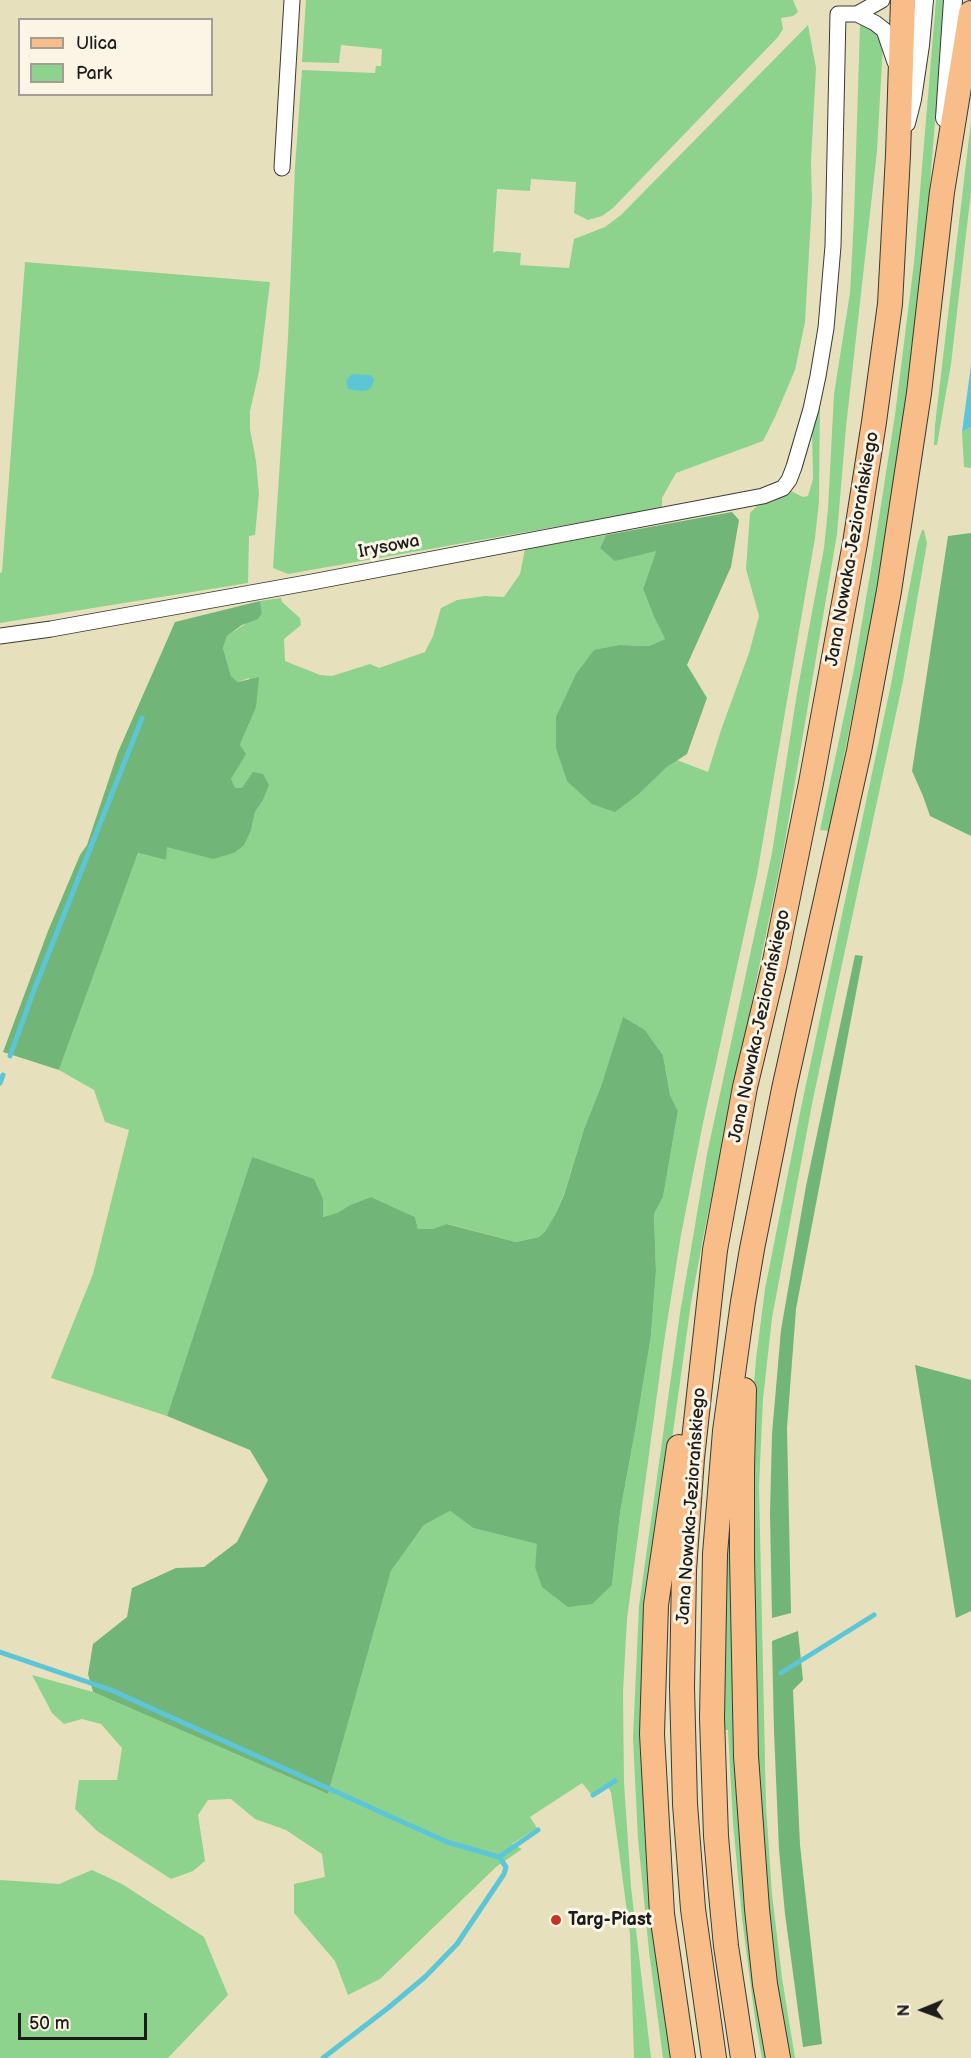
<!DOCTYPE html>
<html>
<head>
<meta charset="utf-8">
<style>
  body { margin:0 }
  #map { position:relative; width:971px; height:2058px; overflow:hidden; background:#e7e0bc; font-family:"Balsamiq Sans",sans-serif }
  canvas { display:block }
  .legend { position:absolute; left:18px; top:18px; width:195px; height:78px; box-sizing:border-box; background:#fcf5e5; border:2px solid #a29e95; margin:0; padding:8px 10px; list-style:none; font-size:18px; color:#1c1c1c }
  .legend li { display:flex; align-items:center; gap:12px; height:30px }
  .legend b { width:30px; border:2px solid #a29e95 }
  .north { position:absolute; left:893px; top:1980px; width:60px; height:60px; -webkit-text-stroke:4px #fcf5e5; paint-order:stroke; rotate:269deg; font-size:16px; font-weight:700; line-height:24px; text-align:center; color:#1c1c1c }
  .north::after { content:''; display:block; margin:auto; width:21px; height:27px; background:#1c1c1c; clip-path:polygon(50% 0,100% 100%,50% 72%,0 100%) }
  .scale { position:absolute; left:18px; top:2013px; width:129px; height:27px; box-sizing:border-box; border:3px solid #1c1c1c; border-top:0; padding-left:8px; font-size:18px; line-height:21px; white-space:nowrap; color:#1c1c1c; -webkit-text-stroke:4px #fcf5e5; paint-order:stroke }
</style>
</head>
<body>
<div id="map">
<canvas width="971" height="2058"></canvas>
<ul class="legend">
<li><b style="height:8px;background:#f8bd89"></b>Ulica</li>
<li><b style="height:16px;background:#8dd38d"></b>Park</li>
</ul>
<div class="north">N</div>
<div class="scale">50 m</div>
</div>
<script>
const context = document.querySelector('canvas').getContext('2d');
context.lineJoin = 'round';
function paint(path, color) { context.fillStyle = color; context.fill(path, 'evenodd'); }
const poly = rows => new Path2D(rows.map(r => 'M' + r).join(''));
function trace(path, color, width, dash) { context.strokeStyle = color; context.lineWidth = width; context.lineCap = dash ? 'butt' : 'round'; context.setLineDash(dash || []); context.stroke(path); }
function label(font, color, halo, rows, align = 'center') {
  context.font = font + ' "Balsamiq Sans",sans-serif'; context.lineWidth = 6; context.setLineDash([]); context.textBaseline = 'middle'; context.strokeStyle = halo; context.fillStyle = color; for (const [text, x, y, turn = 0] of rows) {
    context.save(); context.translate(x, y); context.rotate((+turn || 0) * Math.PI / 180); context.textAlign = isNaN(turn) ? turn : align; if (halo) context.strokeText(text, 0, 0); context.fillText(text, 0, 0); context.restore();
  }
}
paint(poly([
  [306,0,793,0,798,12,793,16,781,18,783,29,778,37,613,208,602,216,588,220,574,213,576,182,531,179,530,191,497,189,493,253,497,251,521,253,520,265,569,268,574,239,605,227,621,215,808,25,816,68,811,161,812,201,805,322,795,370,775,417,763,441,676,473,662,498,662,508,288,574,273,568,288,338,295,167,302,70,375,73,376,66,381,66,382,49,341,45,339,63,302,62],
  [936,0,945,0,923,269,904,420,880,575,829,831,820,830,854,669,871,569,895,415,914,263],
  [860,25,868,25,879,32,883,44,877,151,846,427,837,534,784,847,704,1233,691,1303,653,1576,674,2058,663,2058,649,1951,638,1839,633,1738,639,1606,680,1313,691,1249,707,1154,772,853,797,693,824,548,828,509,834,394,850,293,854,217],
  [971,121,971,192,951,364,937,445,934,445,935,425],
  [25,262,270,282,259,372,250,411,250,429,256,461,259,494,255,535,249,536,248,583,0,623,0,573,2,572],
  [820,395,819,502,815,538,757,875,703,1123,681,1235,664,1342,627,1619,623,1692,624,1783,631,1887,651,2058,634,2058,630,1934,611,1792,606,1784,591,1794,582,1783,530,1817,537,1828,512,1844,522,1849,496,1867,380,1979,348,1995,335,1961,294,1913,294,1884,325,1877,322,1854,286,1830,255,1819,231,1799,208,1800,198,1815,205,1861,193,1871,171,1879,97,1831,75,1809,79,1780,117,1780,122,1748,101,1724,82,1719,64,1724,52,1713,32,1675,93,1692,328,1794,391,1571,424,1525,450,1511,473,1528,538,1544,535,1567,612,1585,620,1513,637,1420,651,1336,656,1271,654,1214,663,1197,678,1111,670,1095,663,1055,645,1030,623,1018,601,1086,584,1129,564,1194,556,1213,546,1230,539,1237,516,1242,448,1224,432,1229,418,1229,415,1217,371,1197,350,1205,337,1213,323,1217,252,1157,167,1416,51,1378,93,1274,129,1130,105,1122,94,1090,59,1070,138,853,166,860,166,846,251,830,255,812,262,802,242,788,234,788,231,779,245,754,240,745,249,724,249,678,238,682,231,676,223,648,227,636,262,613,260,601,281,598,282,602,300,618,301,625,284,639,285,661,320,675,332,676,370,664,379,668,425,652,433,636,441,608,457,600,485,596,504,597,520,574,525,549,606,535,600,548,656,551,643,589,654,617,665,639,649,646,620,645,640,793,667,767,677,760,708,772,721,730,749,653,759,616,746,569,750,513,758,505,774,501,791,491,803,497,808,496,813,479,812,429],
  [971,427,971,468,964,467,962,432],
  [922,530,924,530,927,543,903,681,813,1099,772,1318,763,1399,759,1486,766,1806,772,1894,782,1978,795,2058,783,2058,761,1883,749,1441,756,1359,765,1289,801,1108,891,684,918,542],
  [729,1535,734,1762,738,1823,746,1921,766,2058,762,2058,756,2026,742,1918,733,1823,728,1730,723,1730,726,1555],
  [92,1870,122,1884,204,1937,228,1995,168,2058,0,2058,0,1880,59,1884]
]), '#8dd38d');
paint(poly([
  [732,512,739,520,731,567,687,665,707,698,687,754,667,767,640,793,615,812,592,804,567,781,556,748,556,717,576,674,594,650,620,645,649,646,665,639,654,617,643,589,656,551,615,561,600,548,606,535],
  [971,533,971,836,930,816,923,796,912,771,948,536],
  [260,601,262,613,258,619,242,625,227,636,223,648,231,676,238,682,259,677,256,707,240,745,246,754,231,779,235,788,242,788,253,772,263,774,269,785,262,802,255,812,251,830,244,845,234,853,213,859,167,847,166,860,138,853,59,1070,3,1052,48,931,80,855,87,845,118,752,175,622],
  [855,955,863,956,796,1309,787,1428,791,1613,772,1618,770,1513,772,1434,781,1330,806,1186],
  [623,1017,645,1030,663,1055,670,1095,678,1111,663,1197,654,1214,656,1271,651,1336,637,1420,620,1513,612,1585,592,1604,568,1607,542,1587,535,1567,537,1544,473,1528,450,1511,424,1525,391,1571,328,1794,93,1692,88,1674,93,1644,127,1617,132,1588,176,1568,204,1567,237,1542,268,1480,250,1450,167,1416,252,1157,314,1179,323,1199,323,1217,337,1213,350,1205,371,1197,415,1217,418,1229,432,1229,447,1224,516,1242,539,1237,546,1230,556,1213,564,1195,584,1129,601,1086],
  [915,1365,971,1380,971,1611,956,1618],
  [798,1631,803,1680,793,1690,800,1845,822,2044,803,2047,785,1914,779,1850,774,1732,772,1641]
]), '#72b578');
paint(poly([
  [971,365,971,427,962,432],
  [352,374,371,375,374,380,372,386,368,390,362,391,348,389,346,380]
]), '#5cc6d7');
trace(poly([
  [10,1056,34,990,142,718],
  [0,1083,3,1075],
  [0,1652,111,1690,447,1842,499,1857,538,1830],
  [781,1673,874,1615],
  [593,1795,615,1781],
  [323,2058,388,2008,425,1977,457,1944,504,1874,506,1867,499,1857]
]), '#5cc6d7', 5);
const minor = poly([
  [857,14,875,23,884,30,895,62],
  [282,168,292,0],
  [0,636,51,629,312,582,763,496,783,488,789,480,794,467,811,409,818,376,826,328,833,246,838,14,857,14,882,0]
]);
const tertiary = poly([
  [945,118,953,0],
  [906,123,912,99,920,45,924,0]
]);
const primary = poly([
  [744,1390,742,1468,742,1556,746,1756,757,1909,765,1984,778,2058],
  [679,1447,656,1605,652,1734,662,1914,683,2058],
  [714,2058,693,1909,685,1804,682,1687,684,1570,692,1458,715,1250,745,1087,774,966,811,783,855,543,874,422,890,304,898,155,903,0],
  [743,2058,726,1946,721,1894,716,1836,712,1718,715,1554,725,1431,743,1302,752,1249,784,1089,859,751,889,591,919,393,942,192,971,13]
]);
trace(minor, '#3a3934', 17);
trace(tertiary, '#3a3934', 20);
trace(primary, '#3a3934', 26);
trace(minor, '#fff', 15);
trace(tertiary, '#fff', 18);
trace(primary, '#f8bd89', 24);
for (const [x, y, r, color] of [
  [556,1920,6,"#c8321e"]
]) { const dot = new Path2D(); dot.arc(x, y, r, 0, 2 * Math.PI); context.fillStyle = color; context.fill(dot); trace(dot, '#fcf5e5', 2); }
label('18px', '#1c1c1c', '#fcf5e5', [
  ["Irysowa",389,547,-11],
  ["Jana Nowaka-Jeziorańskiego",853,549,-80],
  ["Jana Nowaka-Jeziorańskiego",760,1026,-78],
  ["Jana Nowaka-Jeziorańskiego",692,1506,-86]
]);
label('bold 18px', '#1c1c1c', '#fcf5e5', [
  ["Targ-Piast",568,1920]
], 'left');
</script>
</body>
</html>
